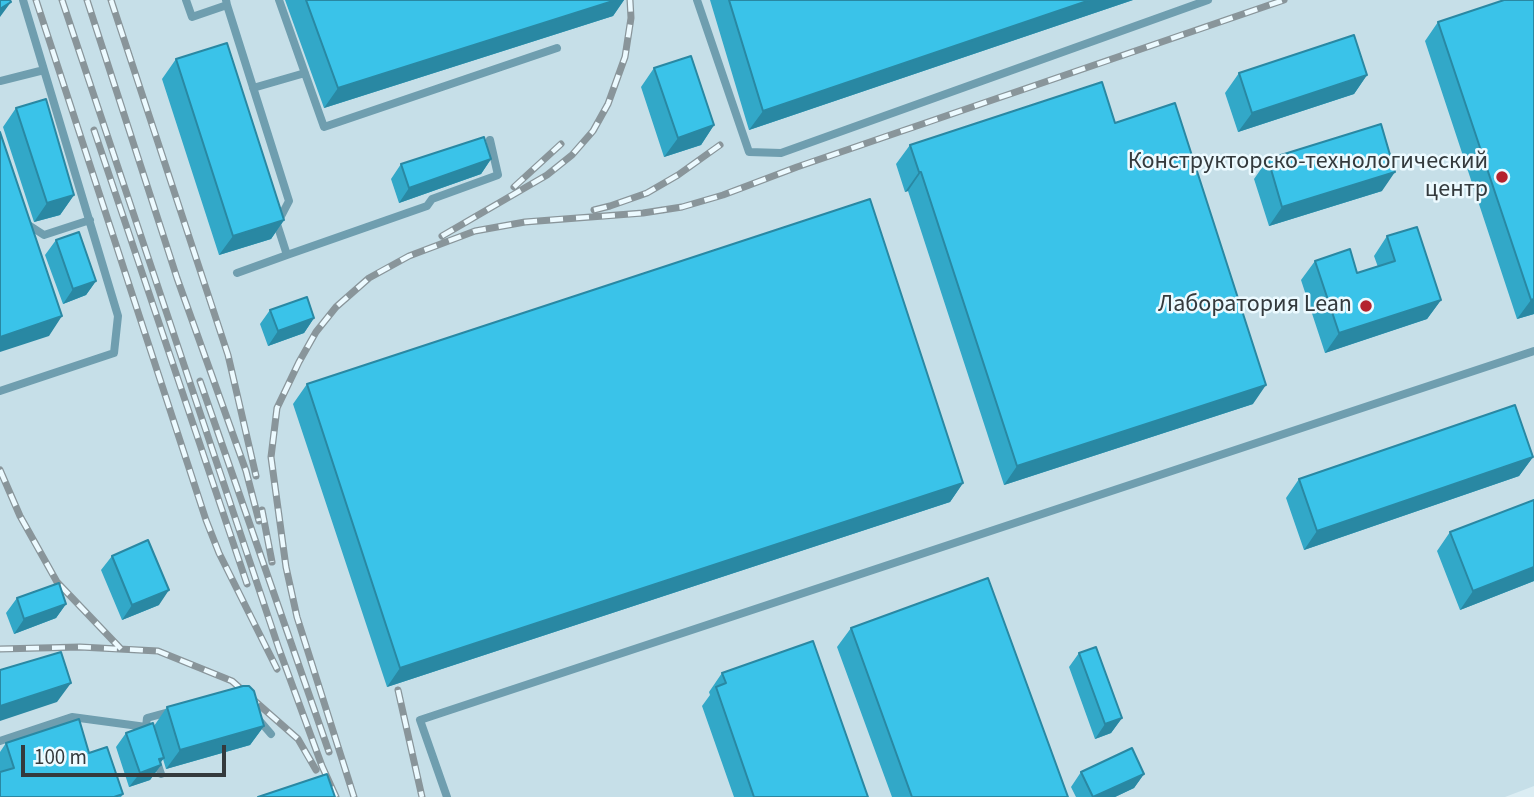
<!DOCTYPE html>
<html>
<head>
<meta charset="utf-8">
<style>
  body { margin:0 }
  #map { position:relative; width:1534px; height:797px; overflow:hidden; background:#dbedf3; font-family:"Source Sans 3",sans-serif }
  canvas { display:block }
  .scale { position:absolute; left:21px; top:745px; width:205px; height:32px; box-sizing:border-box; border:4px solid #343a3d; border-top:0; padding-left:9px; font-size:21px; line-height:24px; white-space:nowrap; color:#343a3d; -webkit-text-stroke:5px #ecfaff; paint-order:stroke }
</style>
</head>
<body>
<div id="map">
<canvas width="1534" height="797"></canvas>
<div class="scale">100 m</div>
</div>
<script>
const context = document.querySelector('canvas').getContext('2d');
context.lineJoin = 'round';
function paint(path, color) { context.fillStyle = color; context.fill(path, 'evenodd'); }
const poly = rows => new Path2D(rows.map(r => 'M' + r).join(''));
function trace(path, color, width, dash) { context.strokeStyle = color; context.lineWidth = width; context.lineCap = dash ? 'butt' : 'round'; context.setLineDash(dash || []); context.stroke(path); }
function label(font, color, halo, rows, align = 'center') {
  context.font = font + ' "Source Sans 3",sans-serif'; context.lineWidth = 5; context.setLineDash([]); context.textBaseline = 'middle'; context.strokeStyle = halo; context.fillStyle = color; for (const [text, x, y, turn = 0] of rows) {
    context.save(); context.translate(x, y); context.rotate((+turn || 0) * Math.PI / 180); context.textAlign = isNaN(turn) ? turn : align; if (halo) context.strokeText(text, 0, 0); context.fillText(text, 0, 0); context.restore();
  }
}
paint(poly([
  [0,0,1534,0,1534,786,1505,797,0,797]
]), '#c6dfe8');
trace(poly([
  [186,0,192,17,227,5,226,0],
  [279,0,324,127,557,48],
  [697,0,749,152,781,153,1208,0],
  [227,5,289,201,277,224,287,255,237,273],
  [0,81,44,70],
  [253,88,305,73],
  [27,224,44,235,90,220],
  [287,255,427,206,432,199,498,175,490,140],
  [0,391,114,353,118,316,23,0],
  [259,720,271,734],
  [146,727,147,718,169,712],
  [0,741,72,717,146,727,148,734],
  [156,759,161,774],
  [447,797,420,720,1534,351]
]), '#6f9eaf', 8);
const rail = poly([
  [36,0,206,520,219,553,277,669],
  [62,0,279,649,322,766,336,797],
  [87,0,177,278,246,471,259,521],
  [111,0,228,355,256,476],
  [94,130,247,584],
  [514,187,561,144],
  [594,210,610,206,647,193,678,175,720,145],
  [442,236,547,175,572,155,593,131,608,104,625,57,631,18,630,0],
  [200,381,329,752],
  [0,470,20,516,57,582,121,649],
  [262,510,272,562],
  [0,649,80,647,158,651,232,681,298,739,316,770],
  [398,690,422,797],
  [354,797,297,617,286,567,271,457,277,408,299,362,316,332,336,307,369,278,409,256,475,231,525,222,643,213,682,207,723,195,797,167,1284,0]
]);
trace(rail, '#89959a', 7);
trace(rail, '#ecfaff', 4.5, [13]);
paint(poly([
  [285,0,624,0,613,16,324,108],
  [710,0,1133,0,749,130],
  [1504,0,1534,314,1517,319,1425,41,1438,22],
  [176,59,284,220,271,239,219,255,162,79],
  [654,68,714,125,701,145,664,157,641,87],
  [1239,73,1367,75,1354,94,1238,132,1225,93],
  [16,108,74,195,60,215,34,222,3,127],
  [1115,123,1253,404,1004,485,908,191,905,192,896,164,910,145],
  [491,159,481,174,399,203,391,179,401,164],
  [1268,159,1382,191,1269,226,1254,179],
  [1387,236,1441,300,1427,319,1325,353,1301,280,1315,261,1357,273,1378,267,1374,256],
  [56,240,96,281,86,295,63,304,45,255],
  [270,310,314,318,304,333,268,346,260,324],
  [307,384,963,483,950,502,387,687,293,404],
  [1533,457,1519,476,1304,550,1286,498,1299,479],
  [1450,532,1534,581,1460,610,1437,551],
  [112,556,159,605,122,620,101,570],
  [17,598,66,604,56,618,14,634,6,613],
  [851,628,1068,797,892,797,837,647],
  [1079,653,1122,718,1111,733,1095,739,1069,667],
  [722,673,868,797,734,797,702,706,710,695,709,692],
  [167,707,264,726,250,745,166,769,163,759,160,763,161,765,150,780,129,787,116,747,126,733,154,726],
  [6,743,89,753,123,794,121,797,0,797,0,752],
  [1081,772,1144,774,1134,788,1115,797,1076,797,1071,787]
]), '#32a8c8');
paint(poly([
  [616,0,624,0,613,16,324,108,338,88],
  [1090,0,1133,0,749,130,763,111],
  [11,2,0,17,0,9],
  [1367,75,1354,94,1238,132,1252,113],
  [714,125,701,145,664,157,678,138],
  [491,159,481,174,399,203,409,188],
  [919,172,921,172,908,191,905,192],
  [1395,172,1382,191,1269,226,1282,207],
  [74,195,60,215,34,222,47,203],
  [284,220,271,239,219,255,233,236],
  [96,281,86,295,63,304,73,289],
  [1534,299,1534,314,1517,319,1531,300],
  [1441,300,1427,319,1325,353,1339,333],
  [62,316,49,336,0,352,0,337],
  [314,318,304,333,268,346,278,331],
  [1266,385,1253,404,1004,485,1017,466],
  [1533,457,1519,476,1304,550,1317,531],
  [963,483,950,502,387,687,400,668],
  [1534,567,1534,581,1460,610,1473,591],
  [169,590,159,605,122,620,132,605],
  [66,604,56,618,14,634,24,619],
  [71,683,57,702,0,721,0,706],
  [1122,718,1111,733,1095,739,1105,724],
  [264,726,250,745,166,769,180,750],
  [164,758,158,766,161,765,150,780,129,787,140,773,159,759],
  [1144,774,1134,788,1115,797,1094,797]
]), '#2988a3');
const building = poly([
  [0,0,10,0,11,2,0,9,0,0],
  [306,0,616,0,338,88,306,0],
  [729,0,1090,0,763,111,729,0],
  [1504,0,1534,0,1534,299,1531,300,1438,22,1504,0],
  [1354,35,1367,75,1252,113,1239,73,1354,35],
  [227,43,284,220,233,236,176,59,227,43],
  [691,56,714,125,678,138,654,68,691,56],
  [1102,82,1115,123,1175,103,1266,385,1017,466,921,172,919,172,910,145,1102,82],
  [46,99,74,195,47,203,16,108,46,99],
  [1381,124,1395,172,1282,207,1268,159,1381,124],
  [0,132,62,316,0,337,0,132],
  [484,137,491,159,409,188,401,164,484,137],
  [870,199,963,483,400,668,307,384,870,199],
  [1417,227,1441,300,1339,333,1315,261,1350,249,1357,273,1395,261,1387,236,1417,227],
  [79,232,96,281,73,289,56,240,79,232],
  [307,297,314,318,278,331,270,310,307,297],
  [1515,405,1533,457,1317,531,1299,479,1515,405],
  [1534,500,1534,567,1473,591,1450,532,1534,500],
  [148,540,169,590,132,605,112,556,148,540],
  [988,578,1068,797,912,797,851,628,988,578],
  [59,583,66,604,24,619,17,598,59,583],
  [813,641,868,797,754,797,716,687,726,683,722,673,813,641],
  [1096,647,1122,718,1105,724,1079,653,1096,647],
  [61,652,71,683,0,706,0,670,61,652],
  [243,686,249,686,254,691,264,726,180,750,167,707,243,686],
  [79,719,89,753,107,747,123,794,114,797,0,797,0,772,14,768,6,743,79,719],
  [153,723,164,758,159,759,161,765,140,773,126,733,153,723],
  [1132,748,1144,774,1093,797,1081,772,1132,748],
  [327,774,335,797,258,797,327,774]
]);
paint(building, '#3ac3e9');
trace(building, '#2988a3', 2);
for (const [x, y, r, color] of [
  [1502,177,7,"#b4222e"],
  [1366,306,7,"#b4222e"]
]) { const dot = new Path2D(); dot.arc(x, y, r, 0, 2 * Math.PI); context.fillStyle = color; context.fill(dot); trace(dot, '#ecfaff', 2.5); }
label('24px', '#343a3d', '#ecfaff', [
  ["Конструкторско-технологический",1488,163],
  ["центр",1488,191],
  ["Лаборатория Lean",1352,306]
], 'right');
</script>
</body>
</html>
